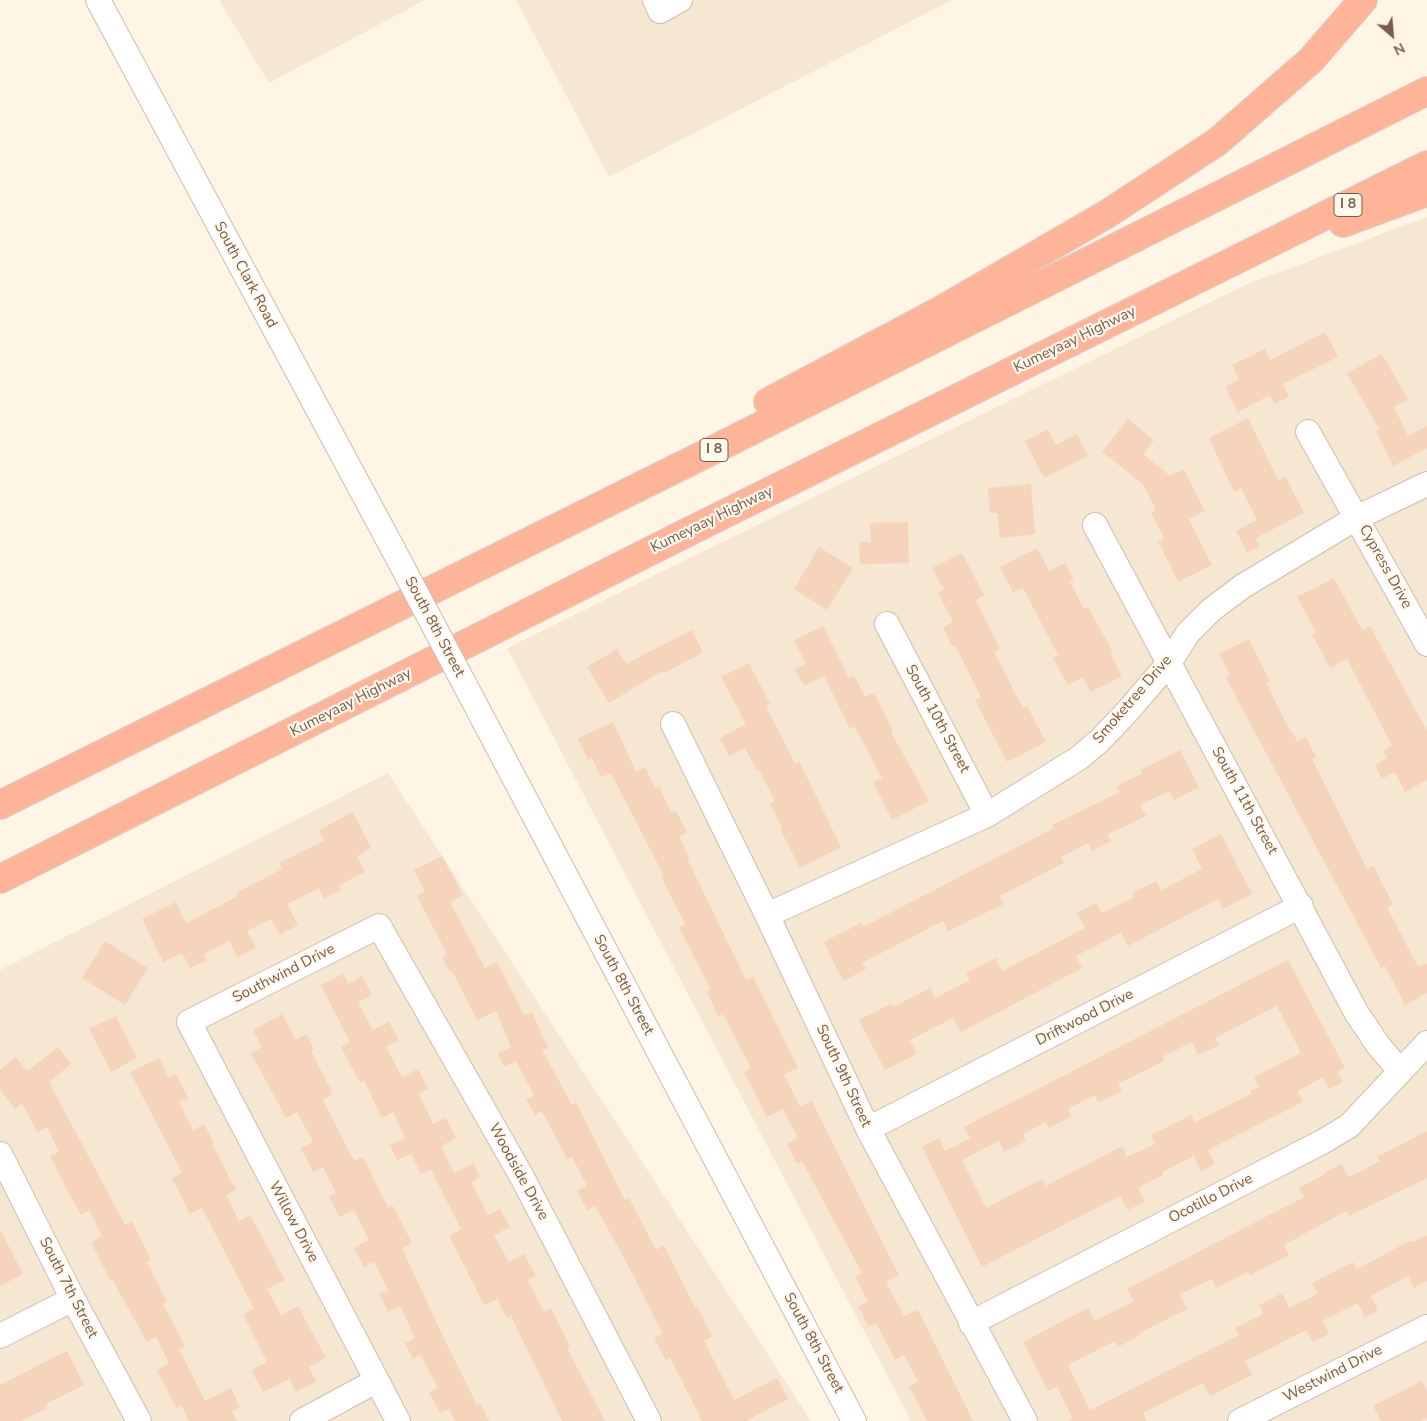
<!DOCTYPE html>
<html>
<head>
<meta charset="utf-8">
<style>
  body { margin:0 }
  #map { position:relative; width:1427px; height:1421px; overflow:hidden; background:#fef5e5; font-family:"Nunito Sans",sans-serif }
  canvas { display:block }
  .north { position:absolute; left:1367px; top:10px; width:50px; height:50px; -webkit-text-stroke:4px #fff8ed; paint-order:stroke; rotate:153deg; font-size:14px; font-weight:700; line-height:20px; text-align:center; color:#7a5b48 }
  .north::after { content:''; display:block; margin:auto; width:18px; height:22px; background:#7a5b48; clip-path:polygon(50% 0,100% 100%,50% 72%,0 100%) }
</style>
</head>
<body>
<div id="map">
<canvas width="1427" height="1421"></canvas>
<div class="north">N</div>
</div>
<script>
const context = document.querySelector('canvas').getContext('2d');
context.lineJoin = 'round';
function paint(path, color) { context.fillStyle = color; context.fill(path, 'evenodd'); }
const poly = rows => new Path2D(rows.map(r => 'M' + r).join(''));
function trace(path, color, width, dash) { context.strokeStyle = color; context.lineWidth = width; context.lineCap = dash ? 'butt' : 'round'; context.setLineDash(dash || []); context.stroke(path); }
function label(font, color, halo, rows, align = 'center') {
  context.font = font + ' "Nunito Sans",sans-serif'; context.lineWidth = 4.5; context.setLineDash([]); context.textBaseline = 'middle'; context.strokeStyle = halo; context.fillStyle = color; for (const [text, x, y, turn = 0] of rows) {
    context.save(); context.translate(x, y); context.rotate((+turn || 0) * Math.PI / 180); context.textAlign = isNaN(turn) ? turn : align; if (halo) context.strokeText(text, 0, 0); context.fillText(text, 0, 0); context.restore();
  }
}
paint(poly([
  [219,0,425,0,269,83],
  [516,0,952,0,609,177],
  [1427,217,1427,1421,911,1421,507,648,1245,285],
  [388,773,806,1413,810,1421,0,1421,0,970]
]), '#f6e7d3');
paint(poly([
  [1325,332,1338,357,1283,384,1289,397,1275,404,1270,395,1238,412,1225,387,1239,379,1232,365,1265,349,1270,360],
  [1382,354,1408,399,1394,407,1408,436,1427,426,1427,448,1393,466,1376,431,1379,429,1347,373],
  [1248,418,1278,480,1285,476,1304,513,1256,538,1260,546,1247,553,1236,531,1257,520,1241,488,1234,492,1209,438],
  [1128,419,1154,440,1143,454,1170,476,1184,469,1205,511,1189,519,1212,565,1178,582,1158,541,1164,538,1151,513,1156,510,1143,484,1102,452],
  [1048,429,1056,445,1077,434,1088,456,1044,478,1025,441],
  [1031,484,1035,534,1000,538,997,513,990,513,988,488],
  [908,522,909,563,860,564,859,542,871,542,870,523],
  [819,547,853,568,827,610,794,589],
  [1037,548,1049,571,1065,563,1074,580,1070,582,1084,609,1088,607,1113,652,1110,653,1122,676,1091,692,1083,677,1068,685,1053,658,1058,655,1023,588,1013,592,1000,567],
  [962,553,984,595,976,600,1000,649,994,652,1023,708,1027,706,1046,742,1007,762,975,700,981,697,955,645,952,646,943,627,953,622,938,593,944,590,932,568],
  [1334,578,1362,630,1370,626,1427,731,1427,780,1405,792,1395,772,1382,779,1375,765,1387,758,1383,751,1392,746,1347,659,1330,668,1312,634,1316,632,1297,597],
  [823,626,849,678,854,675,865,697,874,693,893,730,891,732,929,801,892,820,873,782,882,778,855,727,850,729,824,676,804,686,795,669,806,664,794,640],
  [692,630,703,653,664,673,662,671,609,703,587,667,617,649,626,664],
  [1249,639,1270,681,1266,683,1291,733,1293,733,1297,741,1306,737,1316,757,1312,759,1367,869,1373,865,1393,904,1387,907,1418,967,1427,963,1427,993,1405,1005,1385,966,1381,968,1226,678,1230,675,1219,654],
  [749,663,770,704,766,706,795,763,799,761,841,847,800,868,781,831,783,830,770,804,775,801,759,770,757,771,745,748,729,756,720,738,746,724,721,677],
  [613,722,636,772,645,767,656,789,659,787,672,813,676,811,687,832,679,836,689,857,687,858,746,980,753,977,798,1068,784,1074,800,1107,812,1101,899,1275,886,1282,904,1316,918,1310,973,1421,927,1421,909,1386,918,1382,904,1355,895,1360,876,1323,869,1327,858,1306,868,1301,855,1277,862,1273,802,1161,797,1164,787,1144,798,1138,783,1109,767,1117,744,1072,751,1068,723,1014,718,1017,707,992,711,990,679,927,685,924,661,877,664,876,611,773,601,777,592,758,588,760,578,738],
  [1180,750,1199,787,1174,800,1169,791,1140,805,1146,816,1107,835,1111,841,1092,851,1088,843,1061,857,1064,863,999,896,1004,904,948,931,943,921,862,963,866,969,843,981,824,942,861,923,863,927,1054,828,1052,825,1120,792,1117,786,1143,773,1141,770],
  [353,812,371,848,357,856,365,872,339,885,341,890,324,899,319,888,287,904,298,925,280,935,271,919,247,931,256,948,237,957,229,941,204,954,207,960,190,968,182,953,163,962,142,919,176,902,186,923,238,896,236,893,282,869,279,863,324,841,319,830],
  [1221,834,1252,894,1223,909,1218,899,1128,946,1121,933,1076,956,1082,968,961,1032,953,1018,910,1040,917,1054,885,1070,859,1020,892,1003,893,1007,930,988,935,998,970,980,966,973,996,958,1002,971,1085,928,1077,913,1096,903,1102,913,1134,897,1132,893,1157,881,1161,890,1202,869,1192,849],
  [442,856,463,895,450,902,485,968,497,962,524,1015,532,1012,548,1048,542,1050,572,1105,576,1102,625,1200,629,1198,656,1250,664,1245,695,1307,697,1306,712,1336,704,1341,734,1400,777,1378,788,1399,746,1421,702,1421,670,1358,666,1360,654,1338,663,1334,623,1256,595,1206,587,1210,577,1191,587,1186,572,1157,567,1159,542,1111,535,1115,526,1100,534,1095,516,1061,504,1067,498,1053,511,1047,496,1011,477,1020,452,971,450,972,442,957,447,954,417,896,425,892,414,870],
  [105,941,148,968,125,1005,82,978],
  [1288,960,1345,1068,1337,1072,1343,1082,1329,1089,1323,1077,1298,1091,1303,1102,1208,1150,1215,1164,1201,1171,1194,1156,1162,1172,1163,1175,1138,1188,1145,1202,1128,1210,1120,1196,982,1267,922,1147,939,1138,945,1151,970,1138,964,1127],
  [1277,1006,1301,1053,1254,1077,1259,1087,1250,1091,1251,1094,1195,1122,1191,1115,1151,1135,1155,1144,1127,1157,1122,1146,1046,1186,1042,1179,986,1208,962,1160,999,1141,1004,1152,1026,1141,1023,1134,1046,1122,1049,1128,1072,1116,1068,1109,1095,1095,1098,1103,1122,1091,1118,1084,1164,1061,1162,1057,1192,1042,1198,1055,1219,1045,1215,1038],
  [343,974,348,984,362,976,372,995,358,1002,373,1030,389,1022,399,1040,386,1047,402,1077,418,1069,428,1089,419,1094,433,1124,446,1118,456,1138,441,1146,454,1173,474,1163,480,1177,471,1182,488,1215,500,1209,510,1227,494,1235,509,1262,524,1254,536,1276,528,1280,544,1312,551,1308,570,1346,567,1348,605,1421,562,1421,511,1316,507,1318,497,1299,484,1305,449,1236,461,1229,431,1170,421,1174,411,1154,397,1160,390,1145,405,1138,393,1112,382,1118,364,1081,360,1083,341,1047,350,1042,321,985],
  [282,1014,296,1040,306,1034,314,1049,311,1051,333,1094,323,1100,354,1161,363,1157,388,1208,393,1206,412,1243,402,1248,446,1343,477,1405,480,1403,489,1421,455,1421,449,1409,440,1413,429,1392,438,1388,421,1355,413,1359,405,1343,415,1338,400,1306,388,1312,379,1294,388,1290,374,1262,364,1267,354,1248,369,1240,354,1210,339,1217,329,1196,336,1193,323,1167,313,1172,301,1148,313,1142,297,1112,286,1118,251,1053,262,1047,253,1030],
  [116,1016,137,1058,111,1072,89,1029],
  [58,1047,71,1064,49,1082,125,1225,132,1221,151,1260,147,1262,167,1302,163,1304,185,1346,179,1349,205,1401,231,1388,240,1407,232,1412,237,1421,189,1421,181,1405,176,1408,157,1370,169,1363,156,1337,147,1342,112,1279,110,1280,91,1242,102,1236,89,1210,81,1215,68,1192,50,1156,59,1152,47,1127,37,1132,22,1103,15,1109,0,1090,0,1070,16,1057,27,1071],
  [159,1058,169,1078,176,1074,188,1098,179,1102,193,1130,204,1124,214,1143,212,1144,236,1190,226,1195,239,1221,250,1215,285,1280,267,1289,281,1315,298,1306,326,1358,309,1367,316,1381,296,1392,289,1379,263,1392,251,1370,267,1362,243,1314,254,1309,202,1208,190,1214,172,1178,182,1173,130,1072],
  [1427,1131,1427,1178,1349,1216,1346,1211,1284,1245,1289,1255,1250,1275,1248,1272,1216,1288,1212,1279,1180,1294,1187,1309,1138,1334,1139,1336,1118,1347,1115,1341,1068,1365,1090,1410,1239,1335,1235,1328,1263,1314,1259,1305,1282,1293,1289,1308,1318,1294,1312,1283,1353,1262,1357,1269,1411,1240,1412,1243,1427,1235,1427,1281,1414,1288,1408,1276,1371,1296,1378,1310,1365,1317,1358,1303,1322,1321,1329,1334,1313,1342,1306,1330,1245,1361,1252,1375,1210,1396,1203,1383,1143,1413,1147,1421,1068,1421,1073,1419,1057,1387,1048,1391,1023,1342,1088,1308,1095,1321,1134,1301,1127,1289,1304,1197,1299,1188,1327,1173,1326,1172,1341,1164,1349,1177,1380,1161,1377,1157],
  [0,1229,23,1274,0,1286],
  [67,1351,84,1385,46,1404,47,1408,21,1421,0,1421,0,1385],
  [1422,1381,1427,1390,1427,1418,1420,1421,1381,1421,1373,1406]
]), '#f6d3bb');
const minor = poly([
  [98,0,393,549],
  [655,0,660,11,680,0],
  [1308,432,1427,644],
  [1095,525,1356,1012,1378,1045,1400,1071],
  [887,624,987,815],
  [465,685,854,1421],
  [673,724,767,915,868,1129,1025,1421],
  [767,915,987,815,1079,758,1099,741,1126,713,1169,663,1188,633,1211,610,1243,586,1358,517,1427,484],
  [868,1129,1301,906],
  [0,1154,73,1299,139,1421],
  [971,1323,1322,1142,1349,1126,1427,1043],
  [0,1336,73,1299],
  [302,1421,376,1381],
  [398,1421,189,1022,379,926,522,1177,649,1421],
  [1240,1421,1427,1327]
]);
const highway = poly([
  [1343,223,1427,192],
  [768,402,943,309,1107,214,1217,142,1311,60,1363,0],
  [0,805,695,459,1427,91],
  [0,879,684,534,1427,165]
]);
trace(minor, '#d1bcaa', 26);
trace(highway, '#dcd4cf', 30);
trace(minor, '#fff', 24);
trace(highway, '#fdb498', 28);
const minorBridge = poly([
  [393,549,465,685]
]);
trace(minorBridge, '#d1bcaa', 26, []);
trace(minorBridge, '#fff', 24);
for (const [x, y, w] of [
  [1348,205,28],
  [714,450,28]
]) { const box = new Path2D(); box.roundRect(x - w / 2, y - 11.5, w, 23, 4); context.fillStyle = '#fff8ed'; context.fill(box); trace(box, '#7a5b48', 1); }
label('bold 14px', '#7a5b48', null, [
  ["I 8",1348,205],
  ["I 8",714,450]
]);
label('15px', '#7a5b48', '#fff8ed', [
  ["South Clark Road",245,275,62],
  ["Kumeyaay Highway",1075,340,-26],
  ["Kumeyaay Highway",712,520,-26],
  ["Cypress Drive",1385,567,61],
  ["South 8th Street",434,627,62],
  ["Smoketree Drive",1133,700,-49],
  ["Kumeyaay Highway",351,703,-27],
  ["South 10th Street",937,719,62],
  ["South 11th Street",1244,801,61],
  ["Southwind Drive",284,974,-27],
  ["South 8th Street",623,985,62],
  ["Driftwood Drive",1085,1018,-27],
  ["South 9th Street",843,1076,65],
  ["Woodside Drive",518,1172,61],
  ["Ocotillo Drive",1211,1199,-27],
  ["Willow Drive",293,1222,62],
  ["South 7th Street",68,1288,63],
  ["South 8th Street",813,1343,62],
  ["Westwind Drive",1333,1374,-27]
]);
</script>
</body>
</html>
